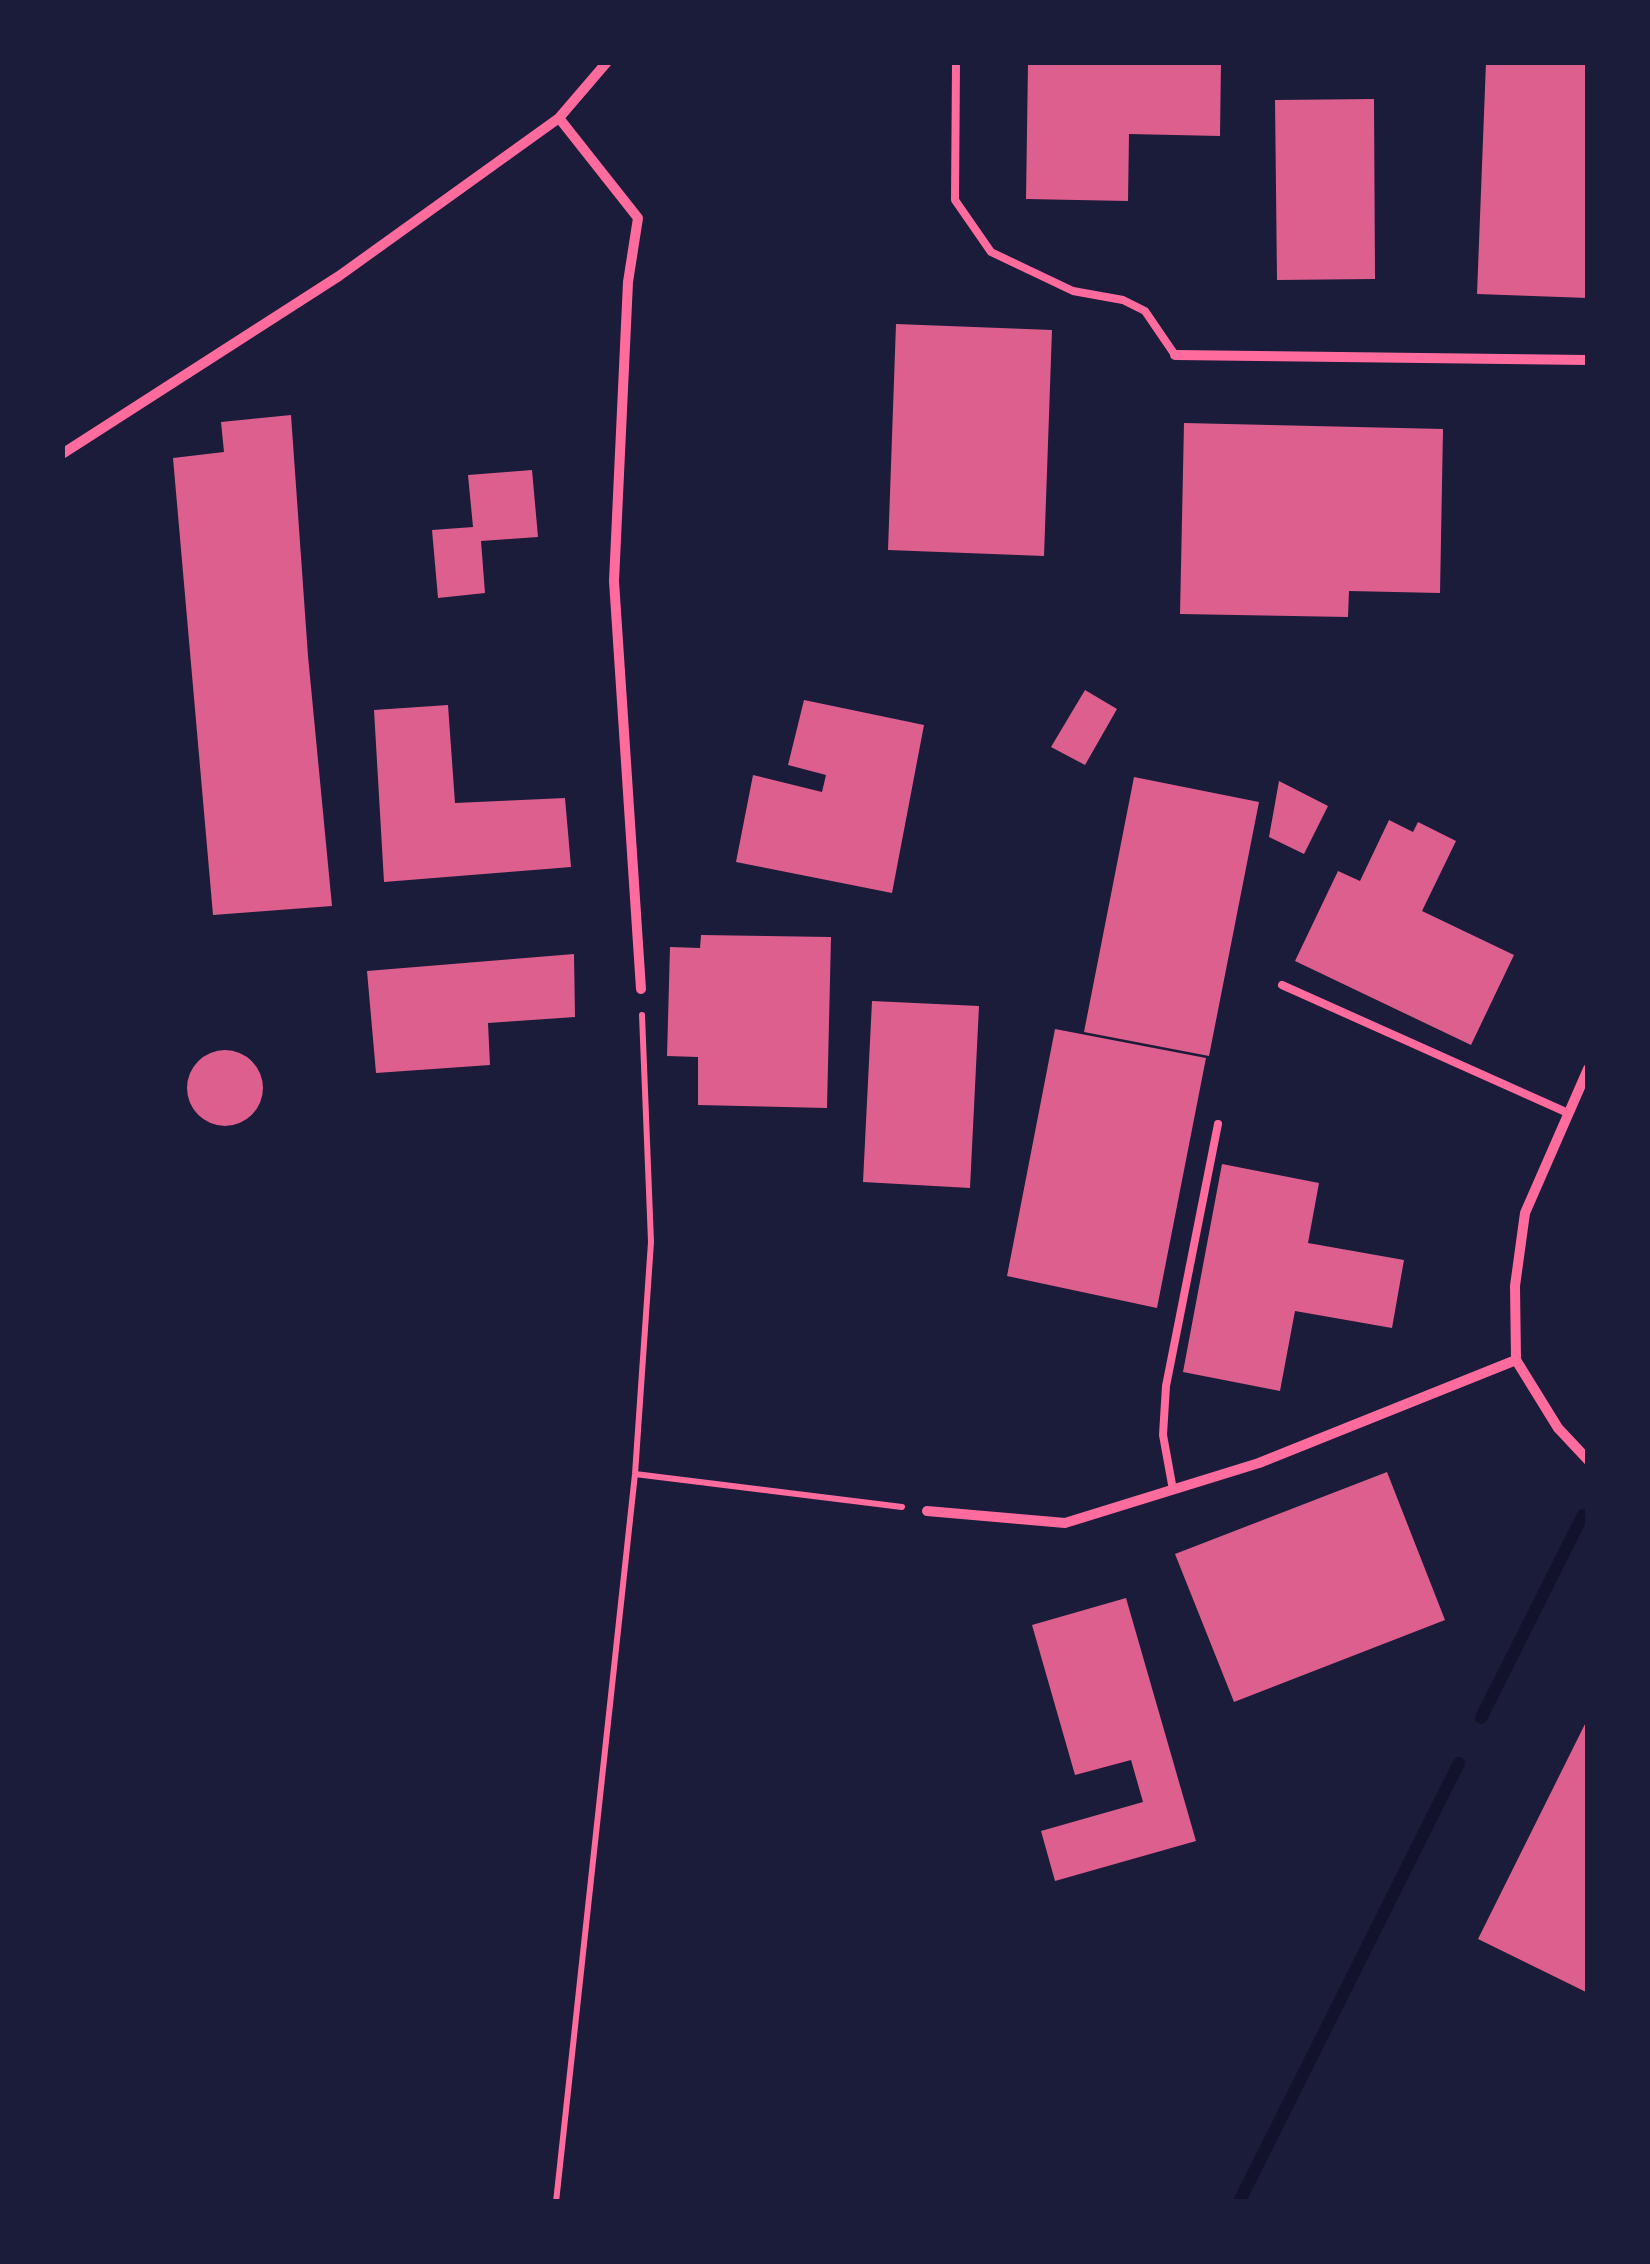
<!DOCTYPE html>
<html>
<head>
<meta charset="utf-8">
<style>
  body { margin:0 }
  #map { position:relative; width:1650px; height:2264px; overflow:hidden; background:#1b1b3a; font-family:"Nunito Sans",sans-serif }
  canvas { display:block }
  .frame { position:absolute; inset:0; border:65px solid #1b1b3a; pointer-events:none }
</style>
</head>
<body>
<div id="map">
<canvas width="1650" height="2264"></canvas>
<div class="frame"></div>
</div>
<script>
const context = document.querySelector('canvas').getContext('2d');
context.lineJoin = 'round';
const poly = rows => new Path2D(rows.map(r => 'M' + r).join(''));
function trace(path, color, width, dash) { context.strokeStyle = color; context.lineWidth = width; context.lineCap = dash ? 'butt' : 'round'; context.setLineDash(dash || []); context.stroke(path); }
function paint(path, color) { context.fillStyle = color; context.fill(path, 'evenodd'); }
trace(poly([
  [1481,1718,1583,1515],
  [1239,2202,1459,1763]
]), '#12122b', 12);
paint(poly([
  [1028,62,1221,62,1220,136,1129,134,1128,201,1026,199],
  [1486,62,1588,62,1588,298,1477,294],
  [1374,99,1375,279,1277,280,1275,100],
  [896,324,1052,330,1044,556,888,550],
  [291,415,308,656,332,906,213,915,173,458,224,452,221,422],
  [1184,423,1443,429,1440,593,1349,591,1348,617,1180,614],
  [532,470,538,537,481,541,485,593,438,598,432,530,473,527,468,475],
  [1085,690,1117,709,1085,765,1051,747],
  [804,700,924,725,892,893,736,862,753,775,822,792,826,775,788,765],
  [448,705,455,803,565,798,571,867,384,882,374,710],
  [1134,777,1259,802,1209,1056,1084,1032],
  [1279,781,1328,806,1304,854,1269,837],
  [1389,820,1413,832,1418,822,1456,841,1422,911,1514,955,1471,1045,1295,961,1338,871,1360,881],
  [701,935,831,937,827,1108,698,1105,698,1057,667,1056,670,947,700,948],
  [574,954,575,1017,488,1023,490,1065,376,1073,367,971],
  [872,1001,979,1006,970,1188,863,1182],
  [1055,1029,1206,1058,1157,1308,1007,1276],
  '187 1088a38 38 0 1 1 76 0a38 38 0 1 1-76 0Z',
  [1222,1164,1319,1183,1308,1243,1404,1260,1392,1328,1295,1311,1280,1391,1183,1372],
  [1387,1472,1445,1620,1234,1702,1175,1554],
  [1126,1598,1196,1841,1055,1881,1041,1831,1143,1802,1131,1760,1075,1775,1032,1625],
  [1588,1718,1588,1993,1478,1939]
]), '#dd5f8e');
trace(poly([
  [635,1474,902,1507],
  [556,2202,635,1474,651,1242,642,1015]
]), '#ff6b9d', 6);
trace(poly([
  [956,62,955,200,991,252,1073,291,1123,300,1145,311,1175,355],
  [1282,985,1568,1113],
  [1173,1490,1163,1435,1166,1386,1218,1124]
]), '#ff6b9d', 8);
trace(poly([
  [559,118,638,218,628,282,614,581,641,989],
  [1175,355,1588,360],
  [62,454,339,276,559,118,607,62],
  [1588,1069,1525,1213,1515,1286,1516,1360,1558,1428,1588,1460],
  [927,1511,1065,1523,1259,1463,1516,1360]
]), '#ff6b9d', 10);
</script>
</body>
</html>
